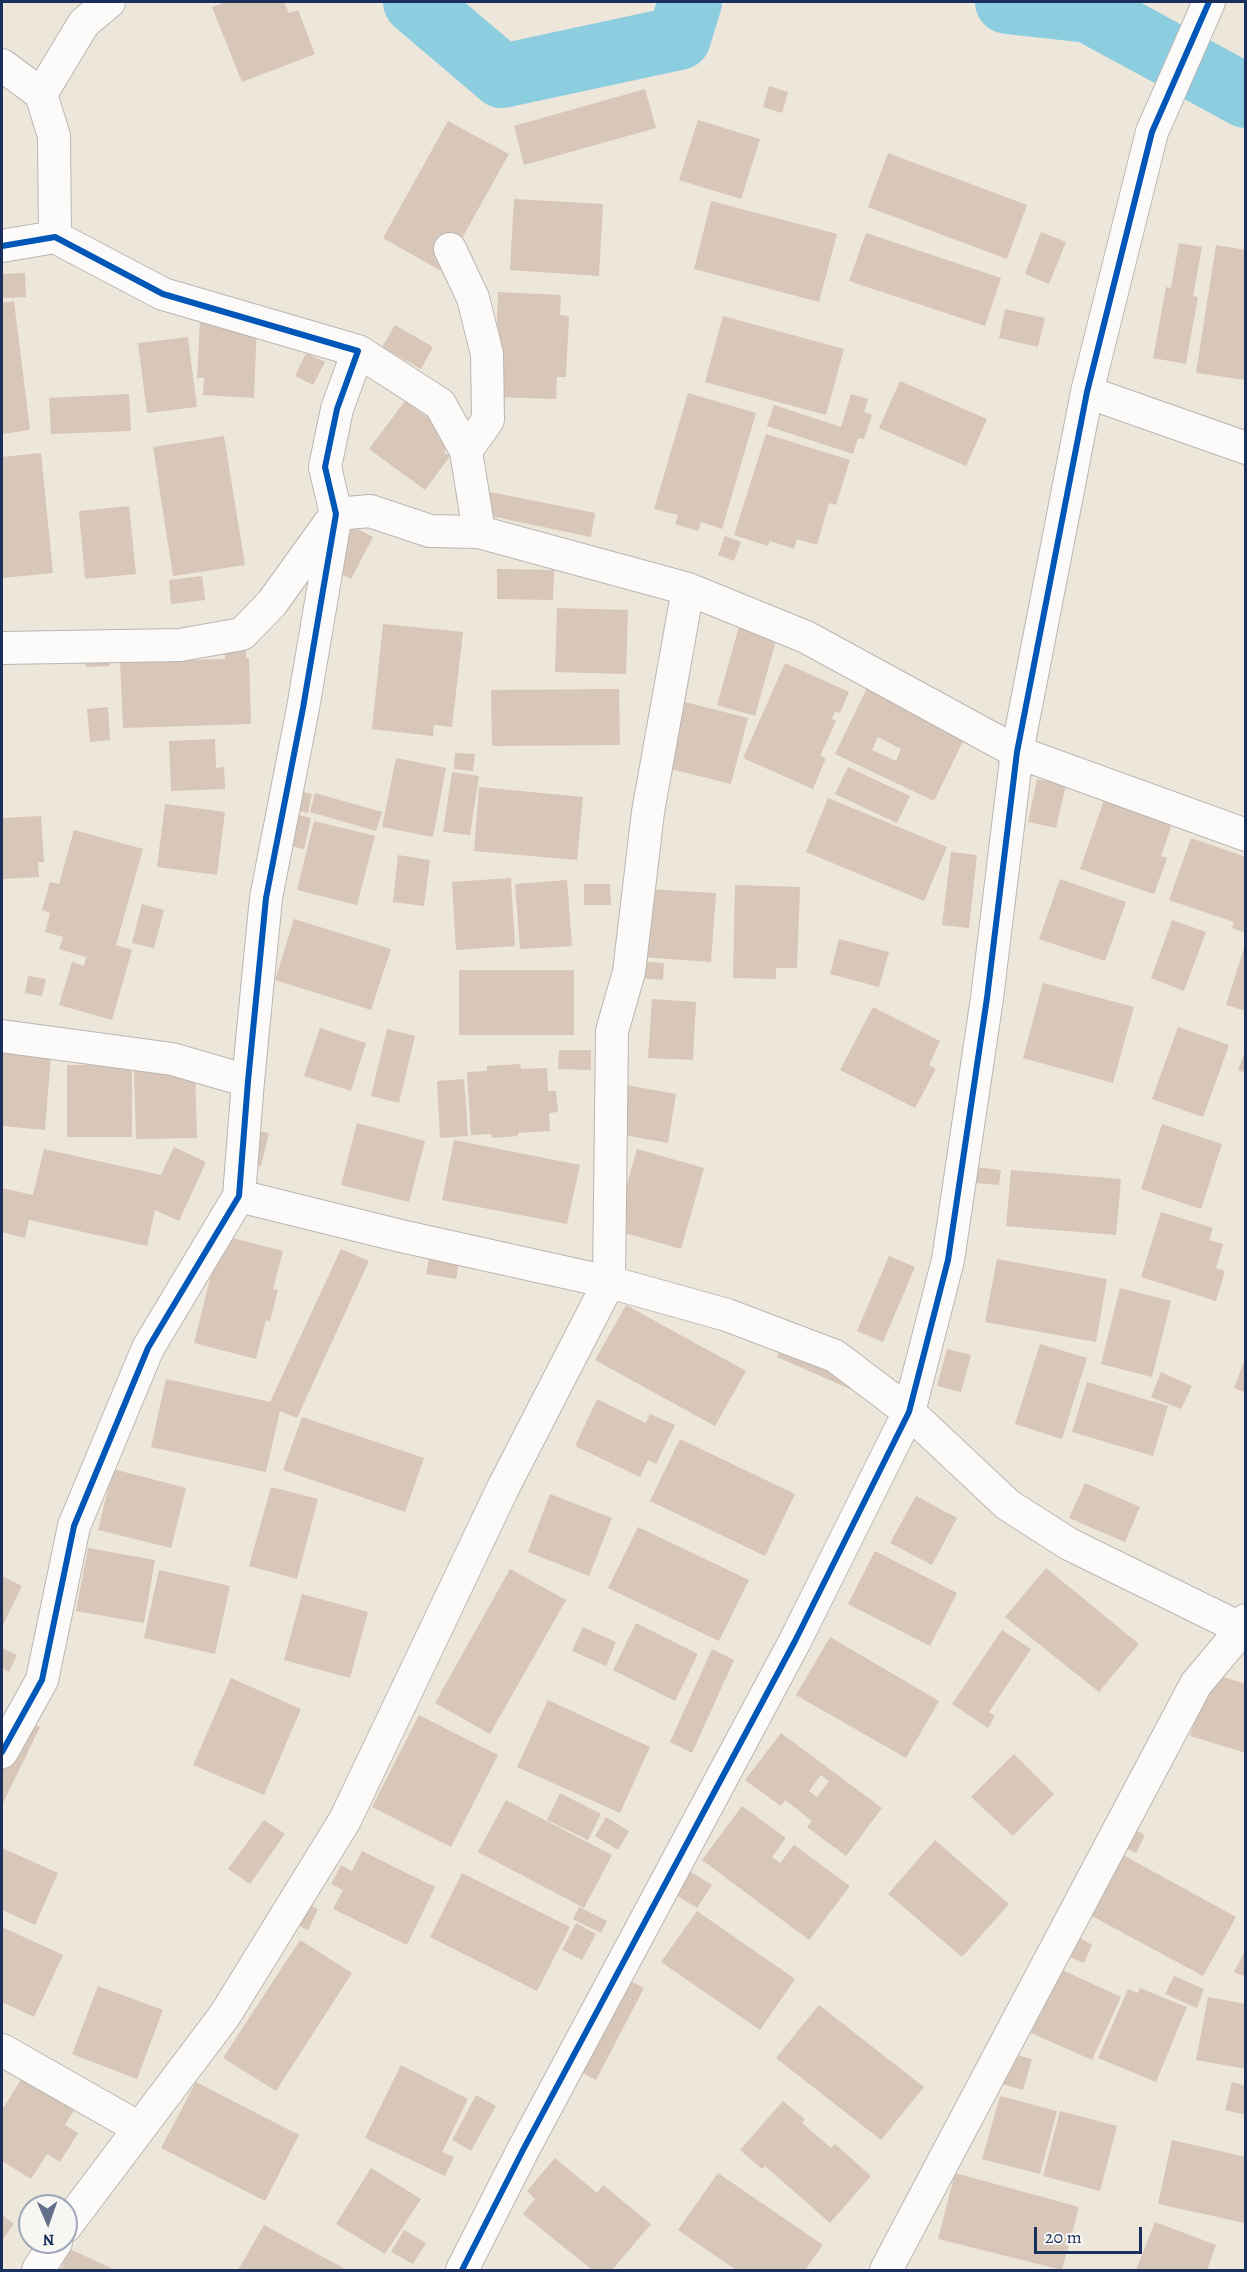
<!DOCTYPE html>
<html>
<head>
<meta charset="utf-8">
<style>
  body { margin:0 }
  #map { position:relative; width:1247px; height:2272px; overflow:hidden; background:#ede6db; font-family:Alegreya,serif }
  canvas { display:block }
  .frame { position:absolute; inset:0; border:3px solid #1b2f5e; pointer-events:none }
  .north { position:absolute; left:18px; top:2194px; width:60px; height:60px; box-sizing:border-box; background:#f6f6f2; border:2px solid #9ea6b7; border-radius:50%; rotate:178deg; font-size:16px; font-weight:700; line-height:24px; text-align:center; color:#1b2f5e }
  .north::after { content:''; display:block; margin:auto; width:21px; height:27px; background:#646f8a; clip-path:polygon(50% 0,100% 100%,50% 72%,0 100%) }
  .scale { position:absolute; left:1034px; top:2227px; width:108px; height:27px; box-sizing:border-box; border:3px solid #1b2f5e; border-top:0; padding-left:8px; font-size:18px; line-height:21px; white-space:nowrap; color:#1b2f5e; -webkit-text-stroke:4px #f6f6f2; paint-order:stroke }
</style>
</head>
<body>
<div id="map">
<canvas width="1247" height="2272"></canvas>
<div class="frame"></div>
<div class="north">N</div>
<div class="scale">20 m</div>
</div>
<script>
const context = document.querySelector('canvas').getContext('2d');
context.lineJoin = 'round';
const poly = rows => new Path2D(rows.map(r => 'M' + r).join(''));
function trace(path, color, width, dash) { context.strokeStyle = color; context.lineWidth = width; context.lineCap = dash ? 'butt' : 'round'; context.setLineDash(dash || []); context.stroke(path); }
function paint(path, color) { context.fillStyle = color; context.fill(path, 'evenodd'); }
trace(poly([
  [415,2,502,76,679,38,690,2],
  [1007,2,1089,11,1246,96]
]), '#8ccddf', 64);
paint(poly([
  [226,2,284,2,289,13,298,10,315,54,242,82,212,7],
  [769,86,788,92,782,113,763,107],
  [645,89,656,128,524,165,514,126],
  [698,120,760,139,741,199,679,180],
  [448,121,509,154,443,272,383,238],
  [888,153,1027,205,1007,259,868,207],
  [514,199,603,204,599,276,510,270],
  [711,201,837,234,819,302,694,269],
  [1041,232,1066,242,1049,284,1025,274],
  [866,233,1001,278,985,326,849,281],
  [1179,243,1202,247,1193,296,1198,297,1186,364,1153,358,1166,287,1171,288],
  [1216,245,1246,250,1246,380,1196,373],
  [25,273,26,297,3,298,2,274],
  [498,292,561,295,560,315,569,316,566,377,557,377,556,399,494,397],
  [14,301,30,430,2,434,2,303],
  [1005,309,1045,318,1038,347,999,338],
  [723,316,844,349,826,415,705,382],
  [200,321,257,324,254,398,203,395,204,378,197,378],
  [395,325,433,347,421,369,382,347],
  [188,337,197,407,147,413,138,343],
  [306,353,325,362,313,385,295,376],
  [900,381,987,419,966,466,879,428],
  [688,393,756,413,722,529,701,522,698,531,675,524,678,515,654,509],
  [129,394,131,431,51,434,49,398],
  [851,394,868,399,864,412,872,415,864,439,858,438,853,454,767,426,774,405,841,427],
  [405,401,455,437,444,452,450,456,425,490,369,449],
  [766,434,850,460,836,505,829,503,817,545,797,539,794,549,770,541,768,546,734,535],
  [224,436,245,565,173,576,153,447],
  [41,453,53,573,2,578,2,457],
  [490,492,595,513,591,537,486,515],
  [129,506,136,574,85,579,79,511],
  [352,526,373,537,351,579,330,568],
  [725,536,741,542,734,561,718,555],
  [497,569,554,570,553,600,497,599],
  [202,576,205,600,171,604,169,580],
  [557,608,628,610,626,674,555,672],
  [740,623,778,633,755,716,717,705],
  [383,624,463,632,452,727,434,725,433,736,372,729],
  [224,639,246,639,246,658,249,658,251,724,123,728,120,662,225,659],
  [109,643,110,666,86,667,86,644],
  [785,663,849,692,840,713,835,711,832,719,836,721,820,756,826,758,813,789,743,758],
  [868,686,967,733,934,801,835,754],
  [878,737,901,749,896,761,872,750],
  [619,689,620,745,492,746,491,690],
  [685,702,748,718,731,784,667,768],
  [108,707,110,740,90,742,87,709],
  [215,739,216,768,224,767,225,789,171,791,169,741],
  [455,753,475,754,473,771,454,769],
  [396,758,446,768,433,837,382,827],
  [848,767,910,796,897,823,835,794],
  [452,772,479,776,470,835,443,832],
  [1037,779,1066,785,1056,828,1028,822],
  [287,787,312,794,308,813,282,807],
  [479,787,583,797,577,860,474,851],
  [315,793,382,812,376,831,310,812],
  [828,798,947,847,924,901,806,852],
  [1104,800,1172,824,1161,856,1167,858,1154,894,1080,869],
  [165,804,225,812,217,875,157,867],
  [288,812,311,818,304,849,281,844],
  [41,816,44,862,38,862,39,877,2,879,2,818],
  [314,821,375,836,357,905,297,890],
  [74,830,143,849,116,945,132,950,112,1020,59,1005,72,962,84,966,86,957,59,949,63,937,45,932,50,913,42,910,50,882,59,884],
  [1191,838,1246,857,1246,933,1232,928,1234,922,1169,900],
  [951,852,977,855,969,928,942,925],
  [398,855,430,860,424,906,393,902],
  [511,878,515,946,456,950,452,882],
  [1060,879,1126,902,1105,961,1039,939],
  [567,880,572,946,520,949,515,884],
  [584,884,610,884,611,905,584,905],
  [735,885,800,887,797,968,776,968,776,979,733,978],
  [646,889,716,893,711,962,642,957],
  [142,904,164,910,154,948,132,943],
  [294,919,391,949,371,1010,275,980],
  [1172,920,1206,932,1184,991,1151,978],
  [839,939,889,952,879,987,830,974],
  [1245,945,1246,945,1246,1011,1226,1005],
  [639,961,664,963,663,980,638,978],
  [459,970,574,970,574,1035,459,1035],
  [28,976,46,979,42,996,25,993],
  [1043,983,1134,1007,1113,1083,1023,1058],
  [652,999,696,1002,693,1060,648,1058],
  [873,1007,940,1041,929,1065,936,1069,915,1108,840,1070],
  [1178,1027,1229,1045,1203,1117,1152,1099],
  [320,1028,366,1043,351,1091,304,1076],
  [387,1029,415,1036,399,1103,371,1096],
  [1246,1049,1246,1073,1238,1070],
  [2,1050,51,1054,45,1130,2,1126],
  [559,1050,591,1050,591,1070,558,1069],
  [520,1064,521,1069,547,1068,548,1091,556,1091,558,1112,549,1113,550,1131,518,1133,518,1136,492,1138,491,1134,471,1135,467,1072,487,1071,487,1066],
  [67,1065,132,1065,132,1137,67,1137],
  [195,1069,197,1138,136,1139,134,1070],
  [464,1079,468,1136,440,1138,437,1081],
  [615,1083,676,1094,668,1143,607,1132],
  [357,1123,425,1141,409,1202,341,1185],
  [1162,1124,1222,1144,1201,1209,1141,1189],
  [247,1129,269,1133,261,1166,240,1162],
  [454,1140,580,1165,567,1224,442,1200],
  [174,1147,206,1162,179,1221,155,1210,147,1246,29,1220,25,1238,2,1232,2,1188,33,1195,44,1149,161,1175],
  [637,1149,704,1168,681,1249,614,1230],
  [976,1167,1001,1170,999,1185,974,1183],
  [1011,1170,1121,1179,1116,1235,1006,1226],
  [1161,1212,1213,1228,1209,1240,1223,1244,1216,1268,1225,1271,1216,1301,1141,1277],
  [221,1235,283,1251,273,1289,278,1290,270,1321,266,1320,256,1359,194,1343],
  [431,1246,461,1251,456,1279,426,1274],
  [341,1249,369,1261,297,1418,280,1411,266,1472,151,1447,166,1379,270,1402],
  [889,1256,915,1267,883,1342,857,1331],
  [997,1259,1107,1279,1096,1342,985,1322],
  [1120,1288,1171,1301,1152,1377,1101,1364],
  [626,1305,746,1371,715,1426,595,1360],
  [786,1336,859,1369,850,1389,777,1357],
  [1040,1344,1087,1358,1062,1439,1015,1424],
  [947,1349,971,1355,961,1392,937,1386],
  [1245,1359,1246,1359,1246,1393,1234,1388],
  [1161,1372,1192,1386,1181,1409,1151,1397],
  [1087,1382,1168,1406,1153,1456,1072,1432],
  [597,1399,646,1423,650,1414,675,1425,656,1464,648,1460,640,1477,575,1446],
  [302,1417,424,1458,405,1512,283,1470],
  [680,1439,795,1494,765,1556,650,1501],
  [113,1469,186,1488,171,1548,98,1530],
  [1085,1483,1140,1507,1125,1542,1069,1518],
  [271,1487,318,1499,297,1579,249,1566],
  [550,1494,612,1518,589,1576,528,1552],
  [916,1496,957,1518,932,1565,890,1543],
  [638,1527,749,1580,719,1641,608,1588],
  [88,1548,155,1560,144,1623,76,1611],
  [875,1551,957,1593,930,1646,848,1604],
  [1046,1568,1139,1644,1099,1692,1005,1617],
  [510,1569,566,1600,490,1734,435,1703],
  [159,1570,230,1586,215,1654,144,1638],
  [2,1576,22,1586,2,1627],
  [302,1594,368,1612,350,1678,284,1660],
  [636,1623,698,1654,675,1701,613,1670],
  [583,1627,616,1642,606,1666,572,1651],
  [1002,1630,1031,1649,989,1712,995,1716,988,1728,952,1704],
  [830,1637,939,1701,906,1758,796,1695],
  [2,1648,17,1655,9,1672,2,1668],
  [712,1649,734,1660,692,1753,670,1742],
  [1210,1673,1246,1684,1246,1753,1190,1736],
  [231,1678,301,1709,264,1795,193,1765],
  [548,1700,650,1747,620,1813,517,1767],
  [16,1715,40,1727,2,1805,2,1744],
  [419,1715,498,1755,451,1847,372,1807],
  [781,1733,882,1808,846,1856,807,1827,812,1821,785,1800,781,1806,745,1780],
  [821,1775,829,1781,817,1797,809,1791],
  [1014,1754,1054,1794,1013,1836,971,1797],
  [560,1793,601,1814,588,1840,547,1820],
  [506,1800,612,1855,584,1908,478,1852],
  [742,1806,786,1838,772,1857,780,1863,794,1845,850,1886,809,1940,702,1860],
  [606,1817,629,1831,618,1850,595,1836],
  [264,1820,285,1834,250,1884,228,1869],
  [1125,1825,1145,1835,1136,1853,1116,1844],
  [935,1840,1009,1904,962,1957,888,1894],
  [2,1848,58,1873,35,1925,2,1910],
  [362,1851,435,1887,407,1945,333,1909,343,1890,331,1884,341,1865,352,1871],
  [1123,1855,1236,1917,1203,1976,1090,1915],
  [689,1871,712,1885,697,1908,674,1894],
  [462,1873,570,1927,537,1991,430,1937],
  [300,1900,318,1909,308,1930,289,1921],
  [579,1907,607,1921,601,1933,573,1919],
  [697,1911,795,1979,760,2030,661,1962],
  [576,1923,596,1934,582,1960,562,1950],
  [2,1927,63,1955,34,2017,2,2002],
  [1080,1938,1092,1945,1084,1963,1070,1957],
  [300,1940,352,1973,276,2091,223,2058],
  [1246,1949,1246,1977,1234,1972],
  [1060,1969,1121,1997,1092,2060,1031,2033],
  [1174,1976,1204,1989,1197,2008,1165,1994],
  [622,1977,644,1988,596,2080,574,2068],
  [98,1986,163,2010,137,2079,72,2054],
  [1140,1988,1187,2007,1156,2082,1098,2058,1128,1989,1138,1993],
  [1208,1997,1246,2004,1246,2069,1196,2060],
  [819,2005,924,2087,881,2140,776,2058],
  [1007,2052,1032,2059,1023,2090,999,2083],
  [401,2065,468,2099,442,2152,454,2157,445,2176,365,2138],
  [25,2073,77,2105,65,2125,78,2133,60,2162,47,2154,31,2179,2,2161,2,2110],
  [196,2082,299,2135,265,2201,161,2148],
  [1232,2082,1246,2086,1246,2115,1225,2110],
  [476,2095,496,2106,471,2151,452,2140],
  [1000,2096,1057,2111,1040,2174,982,2159],
  [783,2101,805,2119,802,2123,831,2148,835,2144,871,2176,830,2223,765,2166,762,2169,740,2150],
  [1060,2111,1117,2126,1100,2191,1043,2176],
  [1172,2140,1246,2157,1245,2223,1158,2204],
  [555,2158,597,2193,603,2185,651,2224,612,2270,592,2270,523,2214,535,2199,527,2191],
  [371,2168,421,2199,385,2254,336,2224],
  [718,2173,823,2245,805,2270,736,2270,678,2230],
  [955,2173,1079,2207,1062,2270,938,2239],
  [2,2215,14,2224,2,2240],
  [1155,2222,1216,2245,1207,2270,1136,2270],
  [264,2225,347,2270,238,2270],
  [404,2230,426,2243,413,2264,391,2252],
  [70,2249,115,2270,60,2270]
]), '#d8c6b8');
const minor = poly([
  [2,65,41,94,54,136,55,237],
  [41,94,84,23,109,2],
  [2,246,55,237,163,294,358,351,337,409,325,467,336,514,303,708,266,898,248,1081,239,1196,148,1348,74,1526,42,1680,2,1752],
  [450,249,473,298,487,354,488,420,466,451],
  [358,351,440,404,466,451,479,532],
  [1087,392,1246,448],
  [2,648,180,645,242,634,272,603,336,514,370,511,430,531,479,532,688,589,806,637,1017,752,1246,835],
  [2,1036,172,1059,248,1081],
  [239,1196,401,1236,609,1282,727,1315,835,1356,909,1412,1008,1505,1069,1544,1246,1631],
  [2,2050,139,2128],
  [66,2226,225,2015,345,1820,503,1488,609,1282,612,1031,629,972,648,812,688,589],
  [38,2270,56,2242],
  [462,2270,523,2150,795,1641,909,1412,948,1260,987,998,1017,752,1087,392,1152,132,1209,2],
  [886,2270,1196,1684,1242,1629,1246,1620]
]);
trace(minor, '#b9b6b3', 34);
trace(minor, '#fcfbfa', 32);
trace(poly([
  [2,246,55,237,163,294,358,351,337,409,325,467,336,514,303,708,266,898,248,1081,239,1196,148,1348,74,1526,42,1680,2,1752],
  [462,2270,523,2150,795,1641,909,1412,948,1260,987,998,1017,752,1087,392,1152,132,1209,2]
]), '#0057b8', 6);
</script>
</body>
</html>
